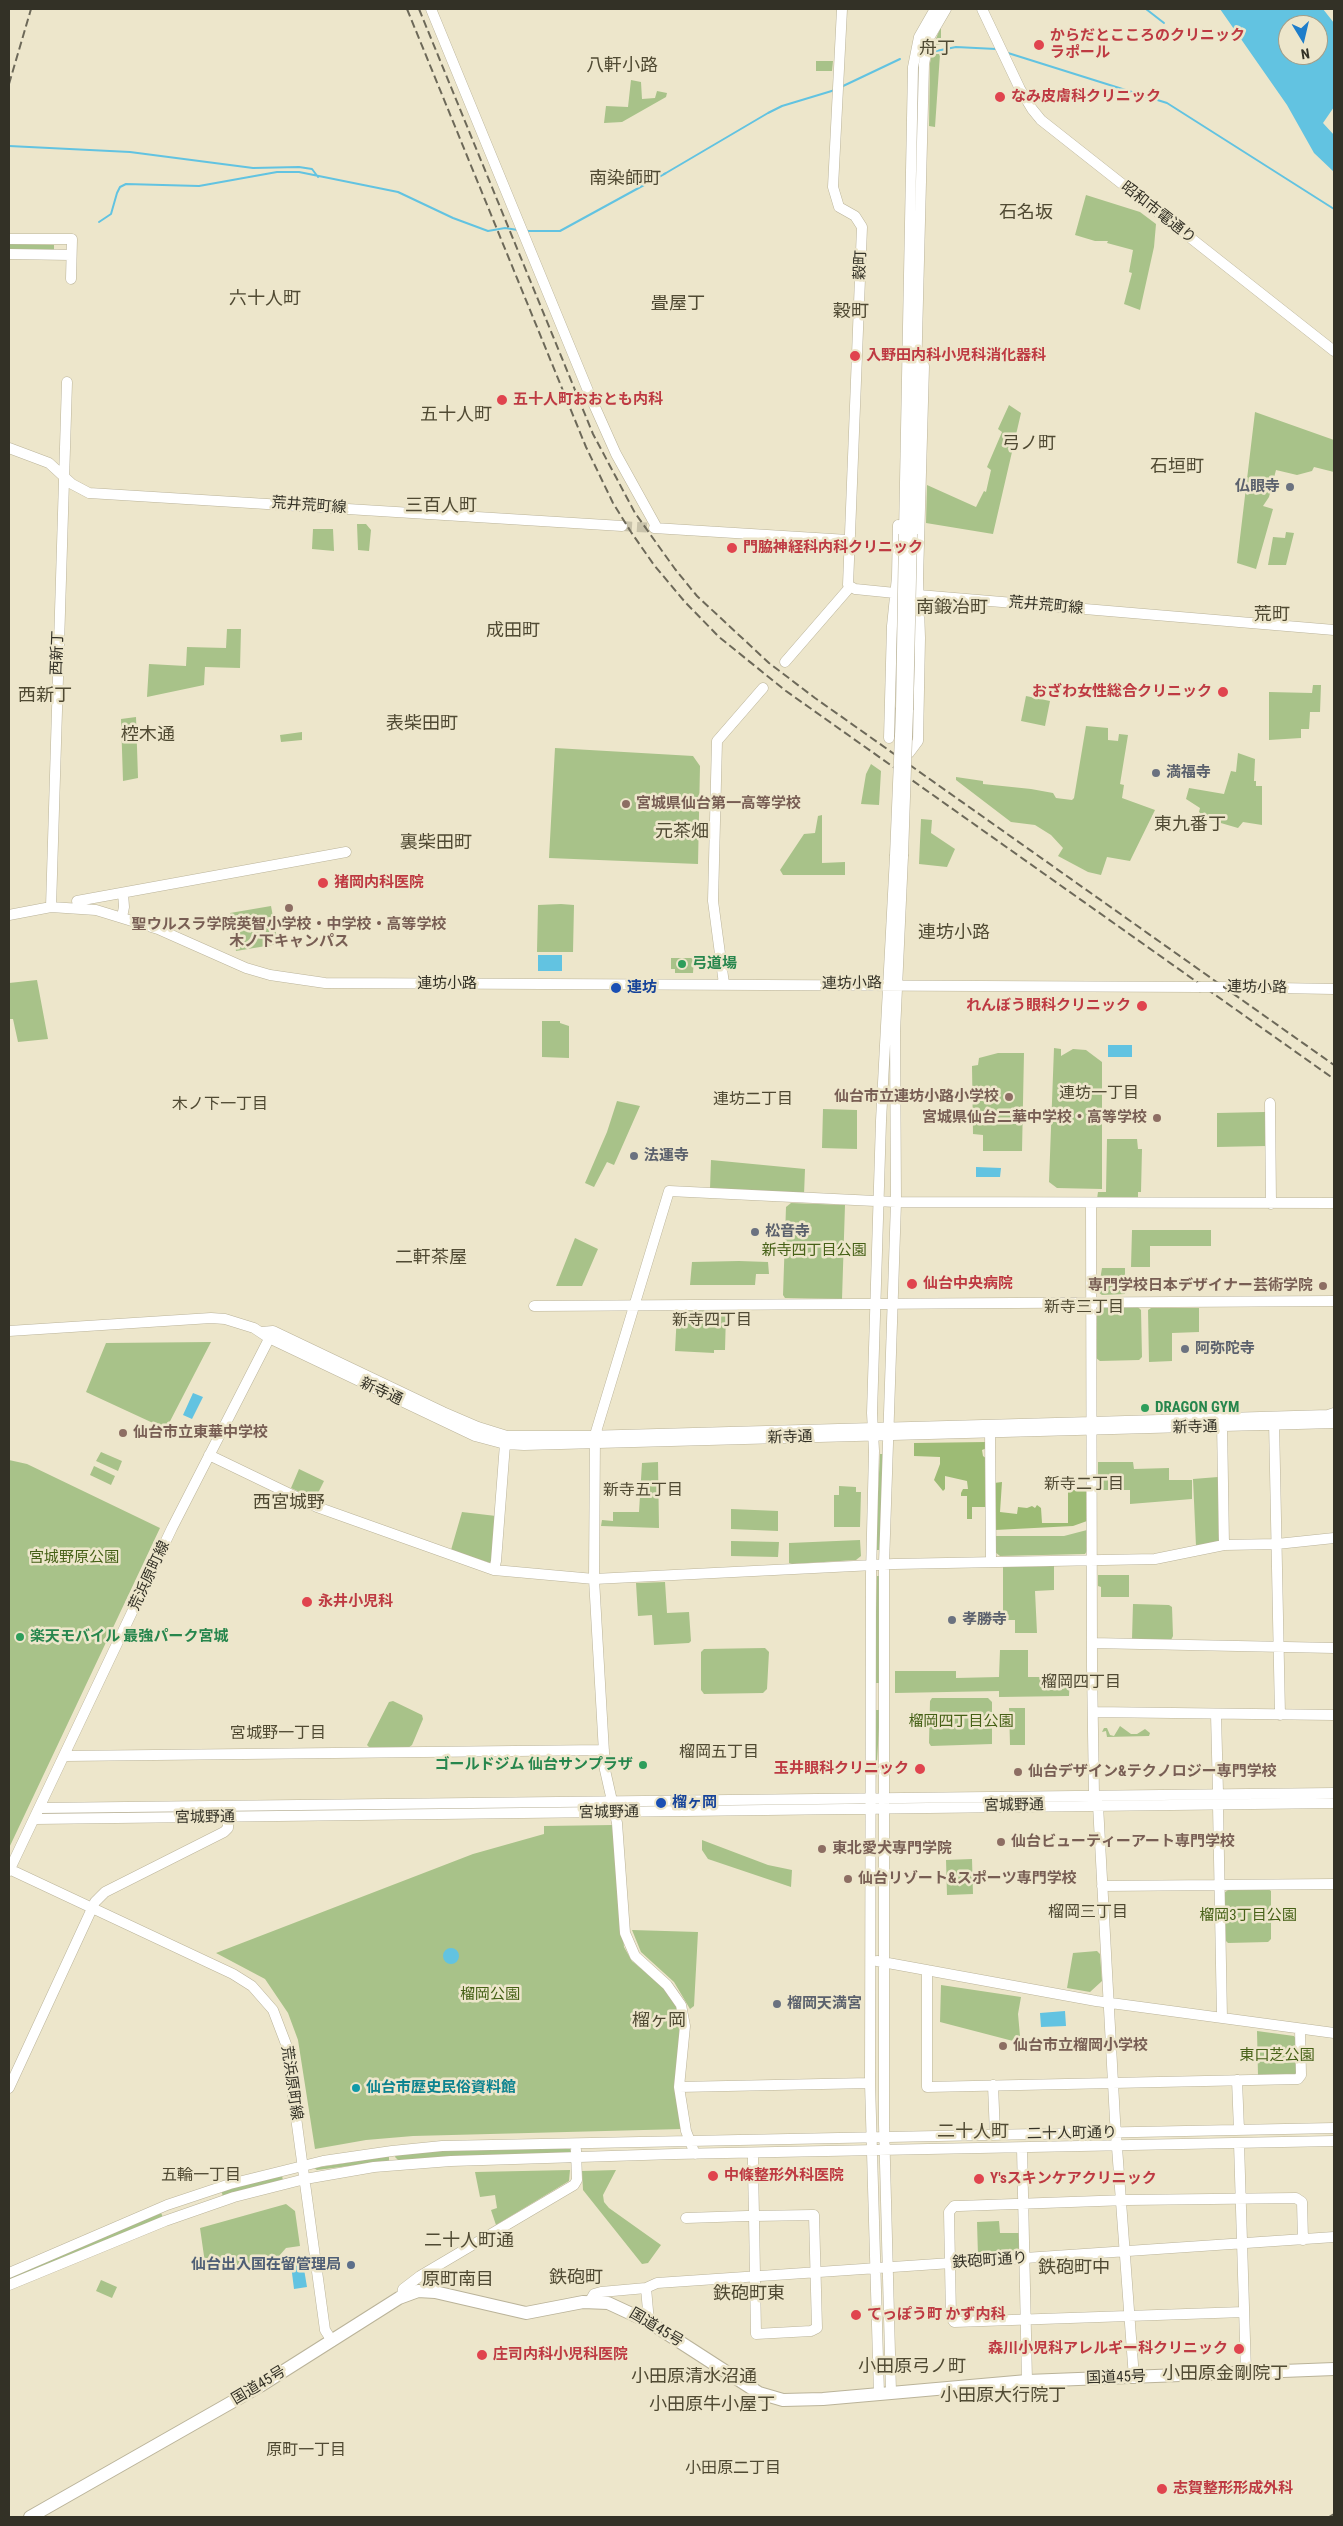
<!DOCTYPE html>
<html>
<head>
<meta charset="utf-8">
<style>
  body { margin:0 }
  #map { position:relative; width:1343px; height:2526px; overflow:hidden; background:#ede6cb; font-family:"Roboto Condensed",sans-serif }
  canvas { display:block }
  .frame { position:absolute; inset:0; border:10px solid #333126; pointer-events:none }
  .north { position:absolute; left:1278px; top:15px; width:50px; height:50px; box-sizing:border-box; background:#ede6cb; border:1px solid #a39e89; border-radius:50%; rotate:171deg; font-size:14px; font-weight:700; line-height:20px; text-align:center; color:#333126 }
  .north::after { content:''; display:block; margin:auto; width:18px; height:22px; background:#1e7dca; clip-path:polygon(50% 0,100% 100%,50% 72%,0 100%) }
</style>
</head>
<body>
<div id="map">
<canvas width="1343" height="2526"></canvas>
<div class="frame"></div>
<div class="north">N</div>
</div>
<script>
const context = document.querySelector('canvas').getContext('2d');
context.lineJoin = 'round';
function paint(path, color) { context.fillStyle = color; context.fill(path, 'evenodd'); }
const poly = rows => new Path2D(rows.map(r => 'M' + r).join(''));
function trace(path, color, width, dash) { context.strokeStyle = color; context.lineWidth = width; context.lineCap = dash ? 'butt' : 'round'; context.setLineDash(dash || []); context.stroke(path); }
function label(font, color, halo, rows, align = 'center') {
  context.font = font + ' "Roboto Condensed","Noto Sans JP",sans-serif'; context.lineWidth = 5; context.setLineDash([]); context.textBaseline = 'middle'; context.strokeStyle = halo; context.fillStyle = color; for (const [text, x, y, turn = 0] of rows) {
    context.save(); context.translate(x, y); context.rotate((+turn || 0) * Math.PI / 180); context.textAlign = isNaN(turn) ? turn : align; if (halo) context.strokeText(text, 0, 0); context.fillText(text, 0, 0); context.restore();
  }
}
paint(poly([
  [941,26,941,44,935,46,936,54,940,54,935,127,929,126,930,63,934,44],
  [816,61,833,61,832,71,816,71],
  [631,80,641,82,642,99,655,98,657,91,667,93,666,97,622,122,604,123,606,106,628,107],
  [1086,195,1140,212,1156,224,1154,247,1140,310,1124,304,1132,273,1129,272,1133,250,1107,243,1108,241,1095,241,1075,235],
  [9,244,54,245,54,251,9,251],
  [1009,405,1021,413,993,534,926,523,927,485,976,507,984,491,986,492,991,470,987,467,1002,432,998,429],
  [1255,412,1334,440,1334,472,1314,467,1312,471,1297,475,1276,470,1269,497,1263,506,1273,509,1256,569,1237,563],
  [357,524,366,524,371,530,369,551,358,550],
  [313,529,333,529,334,551,312,549],
  [1286,532,1294,533,1286,565,1268,565,1273,537,1285,538],
  [227,629,241,629,240,668,205,667,204,685,147,697,149,664,186,666,187,647,226,648],
  [1313,685,1321,685,1320,712,1310,712,1309,729,1301,729,1301,738,1269,740,1269,692,1312,693],
  [1026,696,1050,701,1045,726,1021,721],
  [136,717,138,778,123,781,121,719],
  [1086,726,1108,728,1108,740,1118,741,1119,734,1128,735,1120,784,1124,785,1122,798,1155,810,1130,861,1107,857,1101,875,1088,872,1058,856,1063,848,1051,835,1035,825,1011,822,956,780,956,777,983,781,983,784,1031,789,1053,793,1056,798,1072,800,1074,798],
  [302,732,302,740,281,742,280,735],
  [555,748,693,756,700,766,698,864,549,858],
  [1238,753,1255,759,1254,781,1256,781,1256,786,1262,786,1262,825,1243,822,1238,828,1207,819,1199,812,1200,808,1186,799,1189,788,1224,794,1231,771,1236,772],
  [871,764,881,771,879,805,861,804,866,774],
  [822,815,822,863,845,862,845,875,783,875,780,870,804,834,815,833,818,816],
  [921,819,932,820,931,833,955,849,947,867,919,864],
  [561,904,574,905,573,952,537,952,538,905],
  [271,906,278,944,236,951,230,913],
  [671,958,694,958,693,973,675,973,675,969,671,969],
  [37,980,48,1039,18,1042,13,1019,9,1019,9,983],
  [542,1021,560,1021,560,1023,569,1026,569,1058,542,1057],
  [1054,1048,1061,1049,1061,1056,1073,1049,1086,1050,1102,1062,1102,1189,1057,1188,1049,1182],
  [998,1053,1024,1053,1022,1151,983,1151,983,1135,973,1134,972,1066,978,1065,979,1058],
  [617,1101,640,1106,614,1165,607,1162,594,1187,585,1183,607,1132],
  [823,1109,857,1110,857,1149,822,1148],
  [1265,1112,1266,1146,1217,1147,1217,1113],
  [1107,1139,1137,1139,1138,1149,1142,1149,1141,1192,1138,1192,1138,1198,1097,1199,1098,1192,1106,1192],
  [711,1160,805,1169,804,1195,710,1189],
  [791,1203,845,1205,842,1299,785,1298,783,1295,786,1207],
  [1132,1230,1211,1230,1211,1246,1150,1246,1150,1267,1131,1267],
  [575,1238,598,1249,582,1286,556,1286],
  [739,1261,768,1262,769,1274,756,1274,755,1285,690,1285,692,1262],
  [1102,1268,1125,1268,1125,1294,1102,1295,1098,1292],
  [1101,1307,1138,1307,1141,1310,1142,1357,1139,1360,1100,1361,1096,1358,1097,1312],
  [1151,1308,1199,1308,1199,1332,1172,1333,1172,1361,1149,1362,1148,1310],
  [722,1310,726,1313,725,1350,714,1350,714,1353,675,1351,677,1313,679,1311],
  [211,1342,166,1429,86,1392,106,1343],
  [101,1452,122,1461,118,1471,96,1461],
  [880,1454,883,1454,880,1550,875,1550],
  [9,1460,27,1464,160,1528,9,1848],
  [658,1462,659,1528,601,1526,602,1520,613,1521,613,1512,639,1512,642,1463],
  [1098,1462,1133,1462,1134,1469,1169,1468,1169,1480,1192,1480,1192,1499,1130,1504,1130,1490,1098,1490],
  [94,1466,115,1476,111,1485,90,1475],
  [299,1469,324,1481,316,1497,312,1498,291,1488],
  [1218,1477,1219,1541,1196,1546,1193,1479],
  [839,1486,856,1487,856,1492,861,1492,860,1527,834,1527,834,1495,839,1495],
  [731,1509,778,1511,778,1531,731,1529],
  [462,1512,496,1516,492,1561,490,1563,451,1550],
  [1087,1530,1087,1551,1085,1554,1000,1556,995,1552,995,1536,1064,1536],
  [860,1540,861,1556,856,1560,792,1564,789,1563,789,1543],
  [731,1541,779,1542,778,1557,731,1556],
  [1054,1566,1054,1590,1035,1591,1037,1633,1015,1633,1015,1620,1003,1620,1003,1567],
  [1098,1575,1129,1575,1129,1597,1101,1597,1101,1587,1098,1586],
  [877,1576,880,1576,880,1683,874,1683],
  [665,1582,667,1613,689,1612,691,1641,689,1643,654,1645,652,1615,638,1616,636,1583],
  [1133,1604,1169,1605,1172,1607,1173,1636,1171,1640,1132,1639],
  [765,1648,769,1652,767,1689,763,1693,704,1694,701,1690,701,1652,704,1649],
  [1000,1650,1028,1650,1028,1677,1070,1677,1069,1696,999,1697,999,1691,895,1693,895,1671,956,1671,956,1678,999,1677],
  [932,1698,988,1698,992,1702,992,1744,931,1746,929,1743,930,1701],
  [393,1701,422,1715,423,1719,412,1745,408,1748,370,1748,367,1745,389,1702],
  [1009,1708,1025,1708,1025,1745,1010,1745],
  [874,1710,880,1710,876,1779,875,1778],
  [1120,1726,1131,1734,1137,1734,1145,1729,1150,1733,1149,1736,1107,1737,1106,1731,1102,1732,1104,1728,1107,1728,1110,1735,1114,1736],
  [613,1825,624,1947,632,1961,663,1987,673,1999,679,2012,682,2129,413,2136,366,2140,315,2149,298,2040,288,2013,265,1979,216,1953,473,1854,544,1834,544,1826],
  [702,1840,768,1865,792,1870,791,1887,708,1859,702,1850],
  [972,1859,973,1894,947,1895,946,1860],
  [1267,1888,1271,1891,1271,1939,1268,1942,1228,1943,1224,1939,1224,1893,1228,1890],
  [632,1930,698,1932,694,2006,690,2009,674,1982,641,1952],
  [1097,1951,1100,1954,1102,1981,1090,1992,1067,1988,1073,1953],
  [941,1985,1021,1997,1018,2014,1020,2036,1013,2041,940,2022],
  [1257,2031,1294,2036,1296,2039,1297,2073,1294,2075,1258,2076],
  [570,2148,571,2153,399,2161,395,2157,396,2154,436,2151],
  [389,2156,389,2161,317,2170,314,2168],
  [570,2170,569,2181,496,2225,491,2210,497,2208,495,2195,480,2197,475,2172],
  [616,2170,603,2195,604,2202,609,2208,661,2245,648,2263,642,2264,583,2190,582,2171],
  [282,2176,283,2180,223,2197,221,2189],
  [286,2204,295,2211,300,2246,286,2248,279,2256,267,2257,258,2262,206,2270,200,2228],
  [161,2213,163,2217,9,2282,9,2276],
  [999,2221,1000,2233,1019,2233,1019,2250,1017,2253,978,2256,977,2222],
  [101,2280,117,2287,112,2298,96,2291]
]), '#a8c289');
paint(poly([
  [986,1442,987,1448,982,1450,983,1456,987,1459,987,1507,972,1507,972,1519,967,1519,967,1496,961,1496,961,1493,963,1489,968,1489,967,1481,945,1476,945,1489,943,1491,934,1480,940,1464,940,1457,914,1456,914,1443],
  [1002,1482,1000,1512,1017,1514,1018,1507,1027,1508,1032,1506,1035,1508,1037,1505,1041,1508,1042,1523,1068,1523,1068,1490,1086,1490,1087,1521,1073,1526,995,1530,994,1483]
]), '#9dbb75');
paint(poly([
  [1220,9,1323,9,1334,23,1334,107,1323,123,1334,135,1334,172,1314,153,1287,105],
  [1288,25,1318,25,1318,55,1288,55],
  [538,955,562,955,562,971,538,971],
  [1108,1045,1132,1045,1132,1057,1108,1057],
  [976,1167,1001,1168,1000,1177,976,1177],
  [193,1393,203,1397,192,1419,183,1415],
  '443 1956a8 8 0 1 1 16 0a8 8 0 1 1-16 0Z',
  [1065,2011,1066,2026,1041,2027,1040,2013],
  [303,2263,307,2287,294,2289,291,2265]
]), '#62c3e1');
trace(poly([
  [1146,9,1164,23],
  [936,51,956,47,996,49],
  [1008,53,1167,103,1334,209],
  [841,87,900,59],
  [9,146,130,152,253,168,299,167,312,169,318,177],
  [99,222,111,214,117,193,120,187,126,184,199,186,277,172,299,172,398,192,453,218,488,231,505,228,518,230],
  [528,231,560,231,666,173,768,113,782,106,835,90]
]), '#62c3e1', 2);
trace(poly([
  [622,526,654,528]
]), '#c8c2aa', 10, [10, 5]);
const secondary = poly([
  [431,9,591,398,616,454,657,528],
  [842,9,833,187,839,207,855,216,862,227,848,585,855,589,895,593,1334,630],
  [982,9,1020,89,1032,109,1041,120,1334,351],
  [9,239,72,239,71,279],
  [9,254,71,255],
  [9,448,49,463,72,484,89,493,622,526],
  [654,528,848,540],
  [904,534,913,67,919,37,935,9],
  [912,534,924,64,929,38,946,9],
  [785,662,850,587],
  [900,736,901,709],
  [907,737,908,710],
  [889,738,892,626,897,577,898,525],
  [909,753,918,741,920,638,918,578,924,366],
  [77,901,346,852],
  [51,907,67,382],
  [9,915,51,907,96,910,158,929,246,968,270,975,325,983,1199,987],
  [122,917,124,907,123,893],
  [724,984,713,901,717,741,763,688],
  [1218,987,1334,989],
  [1270,1103,1271,1204],
  [1091,1203,1092,1667,1094,1795,1098,1805,1115,2120,1134,2378],
  [534,1306,1334,1301],
  [9,1331,211,1318,225,1319,254,1328,269,1338,475,1436,505,1444,524,1445,1334,1423],
  [262,1332,273,1331,443,1412,478,1427,507,1436,585,1436,1092,1422,1328,1415,1334,1413],
  [1274,1421,1280,1715],
  [1222,1422,1224,1545],
  [990,1428,991,1562],
  [209,1455,317,1507,494,1570,594,1579,894,1564,1155,1559,1224,1545,1277,1544,1334,1538],
  [494,1570,496,1561,505,1444],
  [1092,1643,1334,1648],
  [1093,1712,1334,1715],
  [1216,1714,1218,1793],
  [65,1756,604,1750],
  [1218,1805,1222,2018],
  [40,1808,1334,1793],
  [35,1819,1334,1803],
  [9,1869,233,1974,252,1986,273,2010,286,2044,325,2330,332,2341],
  [9,1871,172,1528,272,1333],
  [1102,1886,1334,1884],
  [877,1961,1096,2001,1334,2033],
  [927,1970,927,2087,1298,2079,1301,2075,1300,2029],
  [1237,2080,1239,2130],
  [993,2085,995,2135],
  [679,2087,870,2083],
  [9,2088,95,1902,105,1892,224,1832,228,1828,228,1812],
  [1239,2143,1246,2373],
  [1022,2148,1027,2381],
  [695,2154,686,2131,679,2087,685,2026,681,2005,667,1985,635,1956,625,1933,617,1823,605,1770,594,1579,595,1435,669,1191,896,1202,1334,1203],
  [686,2218,747,2216,754,2216,812,2215,814,2215,817,2328,811,2331,756,2334,755,2276,754,2216,753,2169,753,2153],
  [9,2273,167,2205,230,2184,323,2161,392,2151,442,2146,1334,2128],
  [9,2285,165,2221,234,2197,305,2179,374,2167,451,2161,675,2154,1334,2141],
  [646,2288,657,2283,1334,2237],
  [646,2288,649,2322],
  [402,2296,403,2289,420,2276,574,2185,577,2180,576,2150],
  [590,2301,594,2294,601,2292,646,2288],
  [1244,2312,954,2322,951,2317,949,2212,954,2206,959,2206,1127,2200,1296,2198,1302,2202,1303,2240],
  [891,2392,884,2124,884,1564,896,1202,895,1032,903,856],
  [879,2394,870,2083,871,1574,874,1451,872,1413,881,1121,895,856]
]);
const highway = poly([
  [30,2517,260,2386,399,2298,418,2291,435,2292,526,2313,583,2302,608,2303,649,2322,759,2393,783,2400,823,2399,1027,2381,1334,2369]
]);
trace(secondary, '#bab399', 11);
trace(highway, '#bab399', 14);
trace(secondary, '#fff', 10);
trace(highway, '#fff', 12);
trace(poly([
  [407,9,586,447,613,503,631,532,654,565,685,602,719,637,786,691,1334,1079],
  [419,9,593,434,635,513,675,569,697,596,769,663,815,698,1334,1065],
  [9,84,31,9],
  [1329,2517,1334,2514]
]), '#6d6959', 2, [8, 4]);
const secondaryBridge = poly([
  [901,709,904,534],
  [908,710,912,534],
  [895,856,900,736],
  [903,856,907,737],
  [1199,987,1218,987]
]);
trace(secondaryBridge, '#bab399', 11, []);
trace(secondaryBridge, '#fff', 10);
for (const [x, y, r, color] of [
  [1039,45,6,"#e0444e"],
  [1000,97,6,"#e0444e"],
  [855,356,6,"#e0444e"],
  [502,400,6,"#e0444e"],
  [1290,487,5,"#6b7280"],
  [732,548,6,"#e0444e"],
  [1223,692,6,"#e0444e"],
  [1156,773,5,"#6b7280"],
  [626,804,5,"#8d6e63"],
  [323,883,6,"#e0444e"],
  [289,908,5,"#8d6e63"],
  [682,964,5,"#2e9e5b"],
  [616,988,6,"#1a4fb4"],
  [1142,1006,6,"#e0444e"],
  [1009,1097,5,"#8d6e63"],
  [1157,1118,5,"#8d6e63"],
  [634,1156,5,"#6b7280"],
  [755,1232,5,"#6b7280"],
  [912,1284,6,"#e0444e"],
  [1323,1286,5,"#8d6e63"],
  [1185,1349,5,"#6b7280"],
  [1145,1408,5,"#2e9e5b"],
  [123,1433,5,"#8d6e63"],
  [307,1602,6,"#e0444e"],
  [952,1620,5,"#6b7280"],
  [20,1637,5,"#2e9e5b"],
  [643,1765,5,"#2e9e5b"],
  [920,1769,6,"#e0444e"],
  [1018,1772,5,"#8d6e63"],
  [661,1803,6,"#1a4fb4"],
  [1001,1842,5,"#8d6e63"],
  [822,1849,5,"#8d6e63"],
  [848,1879,5,"#8d6e63"],
  [777,2004,5,"#6b7280"],
  [1003,2046,5,"#8d6e63"],
  [356,2088,5,"#0f9aa8"],
  [713,2176,6,"#e0444e"],
  [979,2179,6,"#e0444e"],
  [351,2265,5,"#5c6f8a"],
  [856,2315,6,"#e0444e"],
  [1239,2349,6,"#e0444e"],
  [482,2355,6,"#e0444e"],
  [1162,2489,6,"#e0444e"]
]) { const dot = new Path2D(); dot.arc(x, y, r, 0, 2 * Math.PI); context.fillStyle = color; context.fill(dot); trace(dot, '#ede6cb', 2); }
label('bold 15px', '#be3a42', '#ede6cb', [
  ["からだとこころのクリニック",1050,36],
  ["ラポール",1050,53],
  ["なみ皮膚科クリニック",1011,97],
  ["入野田内科小児科消化器科",866,356],
  ["五十人町おおとも内科",513,400],
  ["門脇神経科内科クリニック",743,548],
  ["おざわ女性総合クリニック",1212,692,"right"],
  ["猪岡内科医院",334,883],
  ["れんぼう眼科クリニック",1131,1006,"right"],
  ["仙台中央病院",923,1284],
  ["永井小児科",318,1602],
  ["玉井眼科クリニック",909,1769,"right"],
  ["中條整形外科医院",724,2176],
  ["Y′sスキンケアクリニック",990,2179],
  ["てっぽう町 かず内科",867,2315],
  ["森川小児科アレルギー科クリニック",1228,2349,"right"],
  ["庄司内科小児科医院",493,2355],
  ["志賀整形形成外科",1173,2489]
], 'left');
label('15px', '#333126', '#ede6cb', [
  ["昭和市電通り",1158,213,38],
  ["穀町",861,265,-88],
  ["荒井荒町線",309,506,4],
  ["荒井荒町線",1046,606,5],
  ["西新丁",58,653,-88],
  ["連坊小路",447,984],
  ["連坊小路",852,984,-1],
  ["連坊小路",1257,988,1],
  ["新寺通",381,1392,25],
  ["新寺通",1195,1428,-2],
  ["新寺通",790,1438,-2],
  ["荒浜原町線",150,1576,-65],
  ["宮城野通",1014,1806,-1],
  ["宮城野通",609,1813,-1],
  ["宮城野通",205,1818,-1],
  ["荒浜原町線",291,2083,82],
  ["二十人町通り",1072,2134,-1],
  ["鉄砲町通り",990,2261,-4],
  ["国道45号",656,2328,31],
  ["国道45号",1116,2378,-2],
  ["国道45号",259,2386,-31]
]);
label('bold 15px', '#5b616d', '#ede6cb', [
  ["仏眼寺",1280,487,"right"],
  ["満福寺",1166,773],
  ["法運寺",644,1156],
  ["松音寺",765,1232],
  ["阿弥陀寺",1195,1349],
  ["孝勝寺",962,1620],
  ["榴岡天満宮",787,2004]
], 'left');
label('bold 15px', '#785e54', '#ede6cb', [
  ["宮城県仙台第一高等学校",636,804],
  ["聖ウルスラ学院英智小学校・中学校・高等学校",289,925,"center"],
  ["木ノ下キャンパス",289,942,"center"],
  ["仙台市立連坊小路小学校",999,1097,"right"],
  ["宮城県仙台二華中学校・高等学校",1147,1118,"right"],
  ["専門学校日本デザイナー芸術学院",1313,1286,"right"],
  ["仙台市立東華中学校",133,1433],
  ["仙台デザイン&テクノロジー専門学校",1028,1772],
  ["仙台ビューティーアート専門学校",1011,1842],
  ["東北愛犬専門学院",832,1849],
  ["仙台リゾート&スポーツ専門学校",858,1879],
  ["仙台市立榴岡小学校",1013,2046]
], 'left');
label('bold 15px', '#27864d', '#ede6cb', [
  ["弓道場",692,964],
  ["DRAGON GYM",1155,1408],
  ["楽天モバイル 最強パーク宮城",30,1637],
  ["ゴールドジム 仙台サンプラザ",633,1765,"right"]
], 'left');
label('bold 15px', '#164399', '#ede6cb', [
  ["連坊",627,988],
  ["榴ヶ岡",672,1803]
], 'left');
label('15px', '#466117', '#ede6cb', [
  ["新寺四丁目公園",814,1251],
  ["宮城野原公園",74,1558],
  ["榴岡四丁目公園",961,1722],
  ["榴岡3丁目公園",1248,1916],
  ["榴岡公園",490,1995],
  ["東口芝公園",1277,2056]
]);
label('bold 15px', '#0d838f', '#ede6cb', [
  ["仙台市歴史民俗資料館",366,2088]
], 'left');
label('bold 15px', '#4e5e75', '#ede6cb', [
  ["仙台出入国在留管理局",341,2265]
], 'right');
label('16px', '#504a33', '#ede6cb', [
  ["連坊一丁目",1099,1094],
  ["連坊二丁目",753,1100],
  ["木ノ下一丁目",220,1105],
  ["新寺三丁目",1084,1308],
  ["新寺四丁目",712,1321],
  ["新寺二丁目",1084,1485],
  ["新寺五丁目",643,1491],
  ["榴岡四丁目",1081,1683],
  ["宮城野一丁目",278,1734],
  ["榴岡五丁目",719,1753],
  ["榴岡三丁目",1088,1913],
  ["五輪一丁目",201,2176],
  ["原町一丁目",306,2451],
  ["小田原二丁目",733,2469]
]);
label('18px', '#504a33', '#ede6cb', [
  ["舟丁",937,49],
  ["八軒小路",622,66],
  ["南染師町",625,179],
  ["石名坂",1026,213],
  ["六十人町",265,299],
  ["畳屋丁",678,304],
  ["穀町",851,312],
  ["五十人町",456,415],
  ["弓ノ町",1029,444],
  ["石垣町",1177,467],
  ["三百人町",441,506],
  ["南鍛冶町",952,608],
  ["荒町",1272,615],
  ["成田町",513,631],
  ["西新丁",45,696],
  ["表柴田町",422,724],
  ["椌木通",148,735],
  ["東九番丁",1190,825],
  ["元茶畑",682,832],
  ["裏柴田町",436,843],
  ["連坊小路",954,933],
  ["二軒茶屋",431,1258],
  ["西宮城野",289,1503],
  ["榴ヶ岡",659,2021],
  ["二十人町",973,2132],
  ["二十人町通",469,2241],
  ["鉄砲町中",1074,2268],
  ["鉄砲町",576,2278],
  ["原町南目",458,2280],
  ["鉄砲町東",749,2294],
  ["小田原弓ノ町",912,2367],
  ["小田原金剛院丁",1225,2374],
  ["小田原清水沼通",694,2377],
  ["小田原大行院丁",1003,2396],
  ["小田原牛小屋丁",712,2405]
]);
</script>
</body>
</html>
